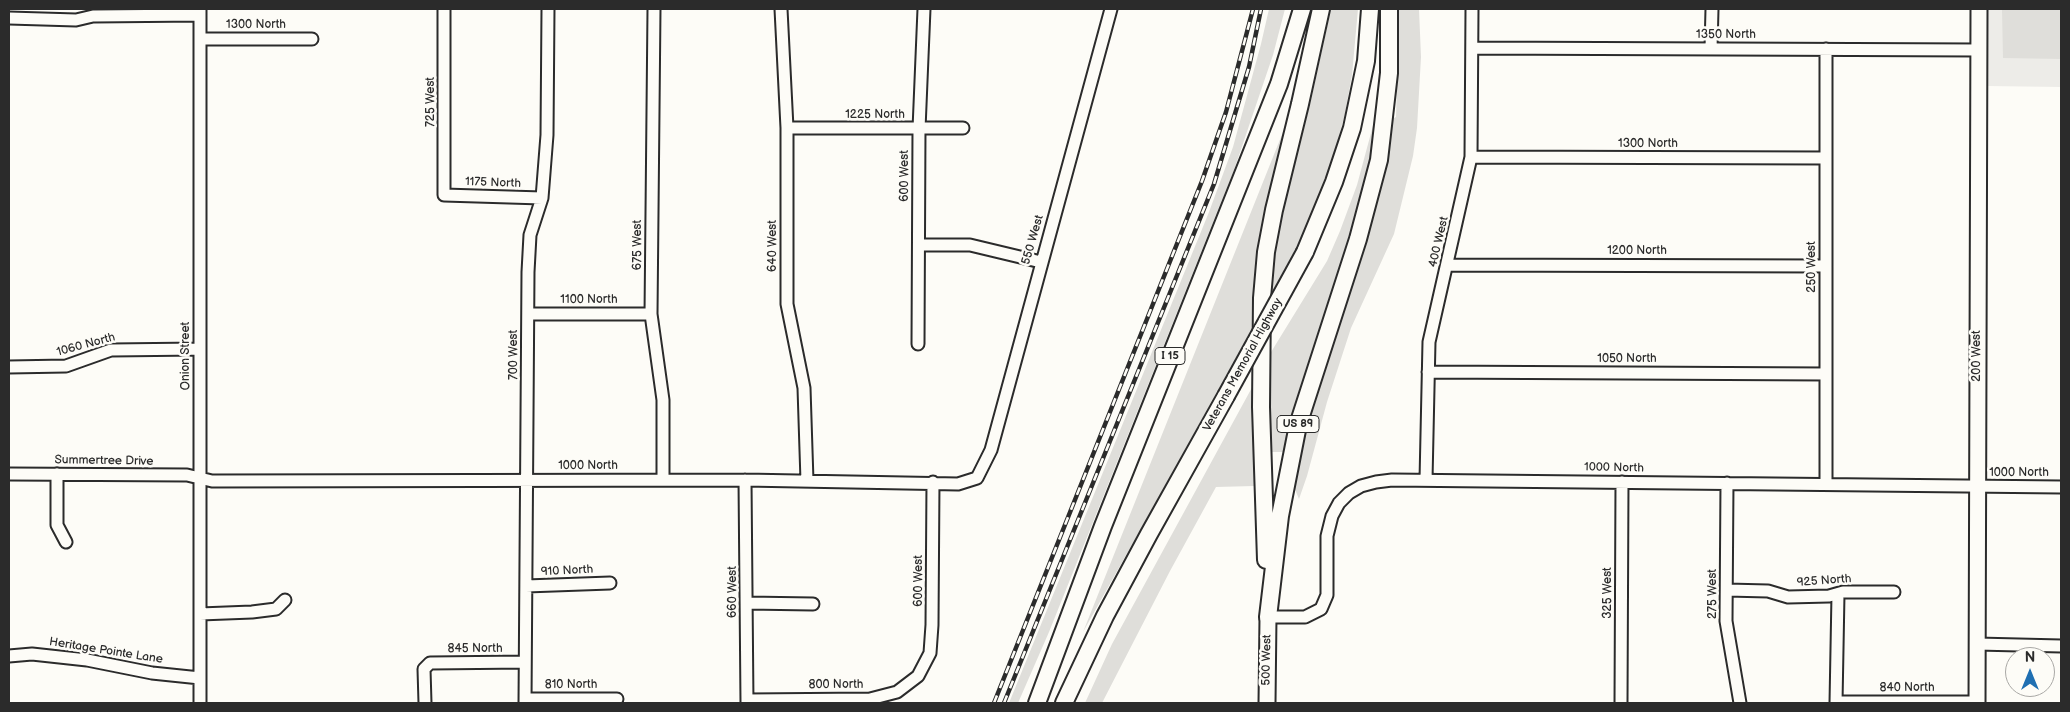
<!DOCTYPE html>
<html>
<head>
<meta charset="utf-8">
<style>
  body { margin:0 }
  #map { position:relative; width:2070px; height:712px; overflow:hidden; background:#fdfcf7; font-family:"Balsamiq Sans",sans-serif }
  canvas { display:block }
  .frame { position:absolute; inset:0; border:10px solid #2b2b2b; pointer-events:none }
  .north { position:absolute; left:2005px; top:647px; width:50px; height:50px; box-sizing:border-box; background:#fdfcf7; border:1px solid #a9a8a5; border-radius:50%; rotate:0deg; font-size:14px; font-weight:700; line-height:20px; text-align:center; color:#2b2b2b }
  .north::after { content:''; display:block; margin:auto; width:18px; height:22px; background:#1f6fb2; clip-path:polygon(50% 0,100% 100%,50% 72%,0 100%) }
</style>
</head>
<body>
<div id="map">
<canvas width="2070" height="712"></canvas>
<div class="frame"></div>
<div class="north">N</div>
</div>
<script>
const context = document.querySelector('canvas').getContext('2d');
context.lineJoin = 'round';
function paint(path, color) { context.fillStyle = color; context.fill(path, 'evenodd'); }
const poly = rows => new Path2D(rows.map(r => 'M' + r).join(''));
function trace(path, color, width, dash) { context.strokeStyle = color; context.lineWidth = width; context.lineCap = dash ? 'butt' : 'round'; context.setLineDash(dash || []); context.stroke(path); }
function label(font, color, halo, rows, align = 'center') {
  context.font = font + ' "Balsamiq Sans",sans-serif'; context.lineWidth = 5; context.setLineDash([]); context.textBaseline = 'middle'; context.strokeStyle = halo; context.fillStyle = color; for (const [text, x, y, turn = 0] of rows) {
    context.save(); context.translate(x, y); context.rotate((+turn || 0) * Math.PI / 180); context.textAlign = isNaN(turn) ? turn : align; if (halo) context.strokeText(text, 0, 0); context.fillText(text, 0, 0); context.restore();
  }
}
paint(poly([
  [1987,9,2061,9,2061,87,1987,86]
]), '#edece8');
paint(poly([
  [1269,9,1285,9,1273,55,1234,170,1049,632,1018,703,1009,703,1209,212,1233,147,1261,44],
  [1331,9,1358,9,1352,75,1345,114,1331,165,1314,209,1301,241,1269,300,1272,264,1278,227,1294,155,1297,156,1312,96],
  [1399,9,1419,9,1421,57,1417,128,1413,156,1394,234,1351,328,1327,402,1307,476,1299,499,1294,487,1303,437,1351,290,1376,205,1383,177,1392,119,1396,117],
  [2002,10,2061,10,2061,59,2003,58],
  [1378,107,1371,155,1357,215,1304,378,1284,452,1269,452,1268,357,1327,261,1340,231,1357,185],
  [1287,122,1289,122,1255,325,1083,632],
  [1255,382,1254,486,1216,487,1170,571,1102,703,1085,703,1112,644]
]), '#dfdeda');
const minor = poly([
  [444,9,444,195,542,198],
  [654,9,651,314,663,400,663,480],
  [781,9,787,128,787,304,804,388,807,481],
  [9,18,76,20,93,16,200,15],
  [200,39,312,39],
  [1472,48,1979,50],
  [1711,49,1712,9],
  [1826,49,1826,484],
  [787,128,963,128],
  [1471,157,1826,158],
  [919,245,970,245,1041,262],
  [1448,265,1826,266],
  [528,314,651,314],
  [918,344,919,129,924,9],
  [9,367,66,366,111,350,199,349],
  [1428,372,1826,374],
  [9,474,187,475,212,481,745,480,958,484,977,478,991,450,1111,9],
  [57,474,57,525,66,542],
  [745,480,747,703],
  [1426,480,1429,342,1471,157,1472,9],
  [1727,483,1726,621,1740,703],
  [526,586,610,583],
  [1727,590,1768,591,1788,597,1829,596,1843,592,1894,592],
  [747,603,813,604],
  [200,614,252,612,276,609,285,600],
  [1268,617,1305,617,1321,609,1327,595,1327,536,1332,516,1339,503,1349,493,1361,486,1376,482,1392,480,2061,487],
  [1977,644,2061,646],
  [9,656,32,654,87,660,152,673,200,678],
  [525,699,617,699],
  [747,700,870,699,897,692,918,676,930,653,932,625,933,482],
  [1836,702,1977,702],
  [200,703,200,9],
  [425,703,424,669,430,663,525,662],
  [525,703,528,272,530,235,542,198,547,135,548,9],
  [1621,703,1622,482],
  [1836,703,1838,594]
]);
const major = poly([
  [1267,703,1268,617],
  [1977,703,1979,9]
]);
const highway = poly([
  [1305,252,1334,182,1352,128,1366,61,1370,9],
  [1266,560,1261,407,1262,298,1266,252,1274,210,1300,104,1321,9],
  [1268,617,1280,516,1298,425,1358,239,1379,160,1389,73,1389,9],
  [1037,703,1103,526,1279,84,1302,9],
  [1064,703,1105,616,1149,534,1226,396]
]);
trace(minor, '#2b2b2b', 15);
trace(major, '#2b2b2b', 19);
trace(highway, '#2b2b2b', 20);
trace(minor, '#fdfcf7', 11);
trace(major, '#fdfcf7', 15);
trace(highway, '#fdfcf7', 16);
const rail = poly([
  [994,703,1202,181,1226,112,1253,9],
  [1004,703,1214,184,1249,67,1261,9]
]);
trace(rail, '#2b2b2b', 4.5);
trace(rail, '#fdfcf7', 2.5, [8]);
const highwayBridge = poly([
  [1226,396,1305,252]
]);
trace(highwayBridge, '#2b2b2b', 20, []);
trace(highwayBridge, '#fdfcf7', 16);
for (const [x, y, w] of [
  [1170,356,30],
  [1298,424,42]
]) { const box = new Path2D(); box.roundRect(x - w / 2, y - 8.5, w, 17, 4); context.fillStyle = '#fdfcf7'; context.fill(box); trace(box, '#2b2b2b', 1); }
label('bold 11px', '#2b2b2b', null, [
  ["I 15",1170,356],
  ["US 89",1298,424]
]);
label('12px', '#2b2b2b', '#fdfcf7', [
  ["1300 North",256,25],
  ["1350 North",1726,35],
  ["725 West",431,102,-90],
  ["1225 North",875,115],
  ["1300 North",1648,144],
  ["600 West",905,176,-90],
  ["1175 North",493,183,2],
  ["550 West",1033,240,-74],
  ["400 West",1439,242,-77],
  ["675 West",638,245,-90],
  ["640 West",773,246,-90],
  ["1200 North",1637,251],
  ["250 West",1812,267,-90],
  ["1100 North",589,300],
  ["1060 North",86,345,-15],
  ["700 West",514,355,-90],
  ["Onion Street",186,356,-90],
  ["200 West",1977,356,-90],
  ["1050 North",1627,359],
  ["Veterans Memorial Highway",1243,365,-61],
  ["Summertree Drive",104,461,1],
  ["1000 North",588,466],
  ["1000 North",1614,468,1],
  ["1000 North",2019,473],
  ["910 North",567,571,-3],
  ["600 West",919,581,-90],
  ["925 North",1824,581,-4],
  ["660 West",733,592,-90],
  ["325 West",1608,593,-90],
  ["275 West",1713,594,-90],
  ["845 North",475,649],
  ["Heritage Pointe Lane",106,651,9],
  ["500 West",1267,660,-89],
  ["810 North",571,685],
  ["800 North",836,685],
  ["840 North",1907,688]
]);
</script>
</body>
</html>
